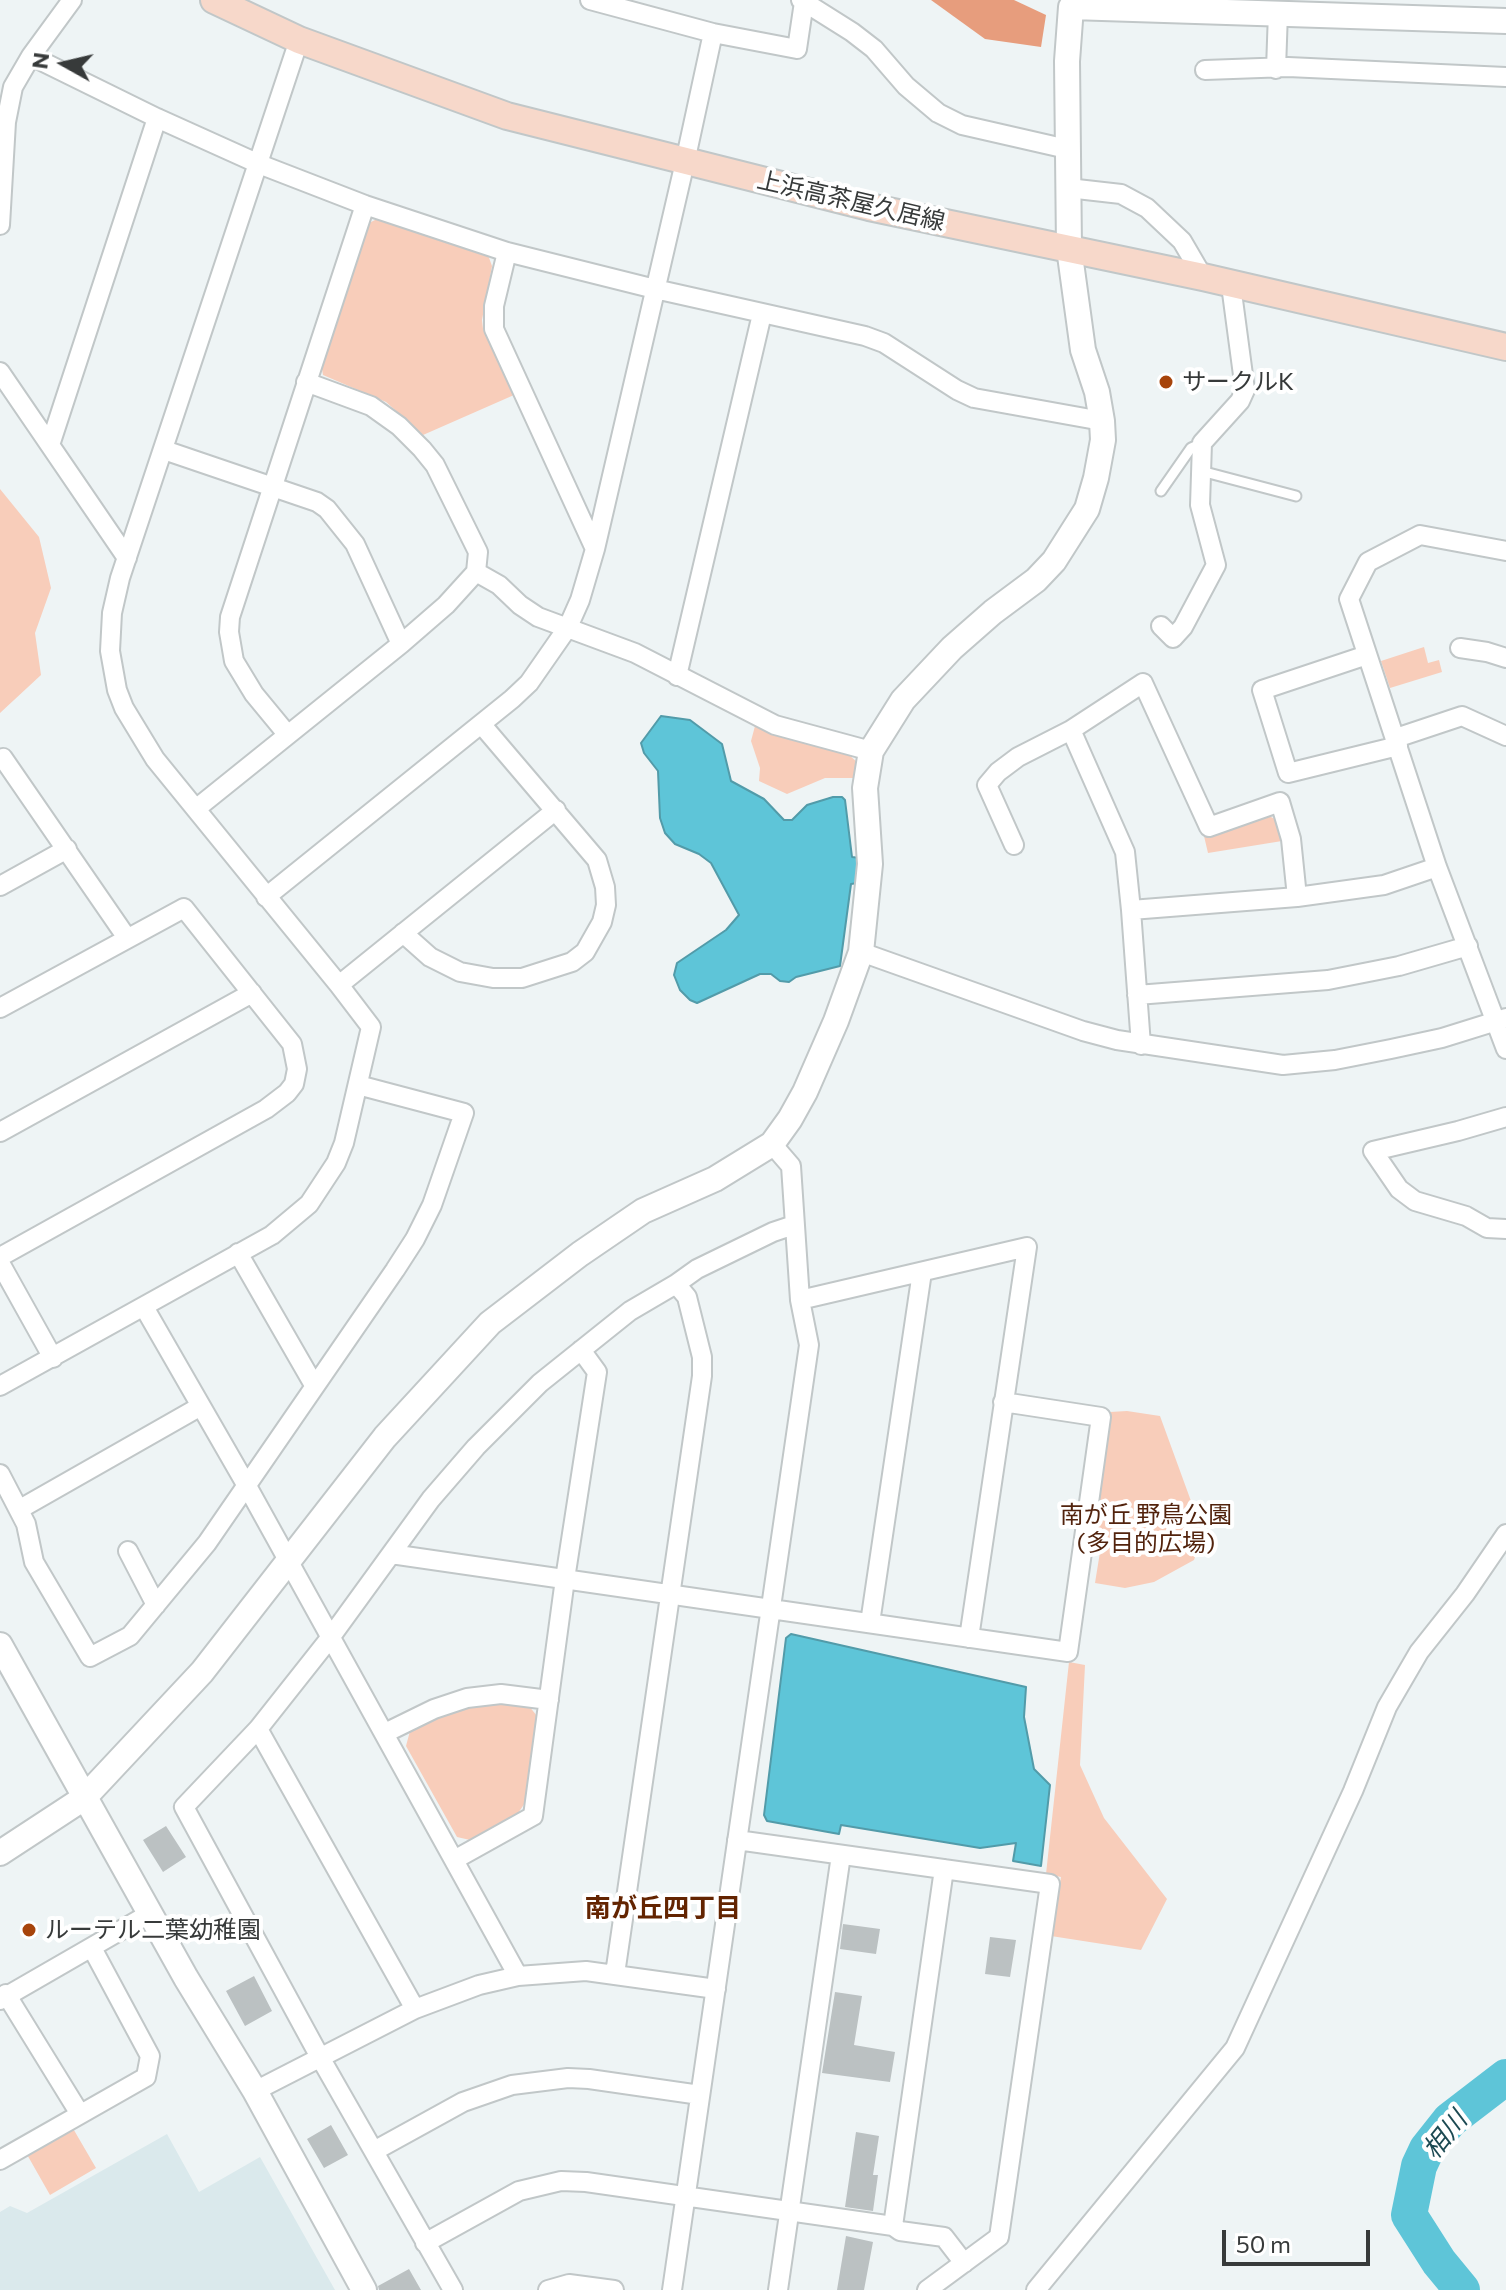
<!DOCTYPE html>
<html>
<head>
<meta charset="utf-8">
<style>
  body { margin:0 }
  #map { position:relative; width:1506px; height:2290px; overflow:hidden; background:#eef4f5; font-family:Commissioner,sans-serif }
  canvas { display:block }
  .north { position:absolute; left:24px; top:24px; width:80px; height:80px; -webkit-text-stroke:6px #fff; paint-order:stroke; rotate:278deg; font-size:22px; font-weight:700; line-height:32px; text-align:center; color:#373a3a }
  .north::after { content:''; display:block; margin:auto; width:28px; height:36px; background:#373a3a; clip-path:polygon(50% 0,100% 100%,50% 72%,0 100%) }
  .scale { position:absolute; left:1222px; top:2230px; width:148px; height:36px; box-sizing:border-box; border:4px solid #373a3a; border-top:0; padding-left:10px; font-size:24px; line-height:28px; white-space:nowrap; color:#373a3a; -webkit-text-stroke:6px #fff; paint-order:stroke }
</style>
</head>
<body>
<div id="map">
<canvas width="1506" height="2290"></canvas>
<div class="north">N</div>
<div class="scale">50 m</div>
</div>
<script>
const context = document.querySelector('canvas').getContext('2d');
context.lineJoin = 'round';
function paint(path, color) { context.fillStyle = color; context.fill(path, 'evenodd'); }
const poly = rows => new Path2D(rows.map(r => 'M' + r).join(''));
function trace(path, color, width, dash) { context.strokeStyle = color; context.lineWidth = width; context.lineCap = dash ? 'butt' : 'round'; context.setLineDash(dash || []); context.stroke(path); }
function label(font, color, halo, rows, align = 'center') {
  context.font = font + ' Commissioner,"Noto Sans JP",sans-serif'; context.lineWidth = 8; context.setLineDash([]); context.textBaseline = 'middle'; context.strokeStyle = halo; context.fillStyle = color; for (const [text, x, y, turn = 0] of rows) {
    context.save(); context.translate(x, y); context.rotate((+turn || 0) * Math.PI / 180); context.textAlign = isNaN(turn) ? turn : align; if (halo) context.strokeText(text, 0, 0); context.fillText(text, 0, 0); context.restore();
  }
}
paint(poly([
  [167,2134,199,2192,260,2157,335,2290,0,2290,0,2212,10,2206,27,2213]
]), '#dae9ec');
paint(poly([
  [377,219,488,255,492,266,482,320,483,329,514,395,423,435,386,402,323,375,321,363,367,224],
  [0,489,39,537,51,588,35,633,41,675,0,713],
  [1424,647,1428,663,1439,660,1442,672,1390,688,1381,661],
  [755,726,791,740,849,755,857,762,854,778,825,778,787,794,759,781,760,768,751,741],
  [1267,815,1277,820,1282,841,1208,853,1204,836],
  [1127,1411,1160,1416,1203,1534,1194,1560,1154,1582,1125,1588,1095,1583,1100,1552,1092,1549,1110,1412],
  [1069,1662,1085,1665,1080,1765,1104,1818,1167,1899,1141,1950,1051,1936,1061,1877,1046,1874],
  [501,1704,529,1706,537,1716,525,1803,516,1816,470,1840,457,1837,406,1746,410,1731,443,1715,470,1707],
  [71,2125,96,2168,50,2195,25,2151]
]), '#f8cdba');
paint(poly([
  [931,0,1014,0,1046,15,1041,47,985,39]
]), '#e79d7d');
const water = poly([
  [661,716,690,720,722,744,731,781,764,799,784,820,792,820,807,805,833,797,842,797,845,800,852,857,860,858,858,883,851,884,840,966,796,977,789,982,780,981,771,974,760,974,697,1003,690,1000,680,990,674,975,677,963,726,930,739,915,711,863,699,854,675,844,665,833,660,818,658,771,644,753,641,743,661,716],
  [791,1634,1026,1687,1024,1717,1034,1769,1050,1785,1041,1866,1013,1861,1016,1843,980,1848,841,1825,839,1834,767,1821,764,1815,786,1638,791,1634]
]);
paint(water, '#5ec5d8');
trace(water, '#529ba9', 2);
trace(poly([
  [1462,2290,1439,2262,1409,2215,1419,2166,1427,2149,1450,2120,1506,2077]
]), '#5ec5d8', 36);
paint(poly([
  [166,1826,186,1857,163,1872,143,1840],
  [843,1924,880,1929,876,1954,840,1949],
  [990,1937,1016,1940,1010,1977,985,1974],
  [254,1976,272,2011,245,2026,226,1991],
  [835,1992,862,1996,854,2045,895,2052,890,2082,822,2073],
  [331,2125,348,2155,324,2168,307,2139],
  [856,2132,879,2136,873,2175,878,2175,873,2211,845,2207],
  [846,2236,873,2242,864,2290,837,2290],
  [409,2269,421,2290,379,2290,378,2286]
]), '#bbc1c2');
const service = poly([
  [1201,471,1296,496],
  [1161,491,1191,448,1202,443]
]);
const minor = poly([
  [590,0,713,33,797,49,804,2],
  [801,0,852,32,874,49,906,86,938,113,962,125,1067,149],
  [31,56,157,118,259,164,365,205,507,252,655,289,865,336,884,343,957,390,974,398,1102,421],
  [1276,69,1278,12],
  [1205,70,1288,67,1506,77],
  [1068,188,1121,194,1147,208,1182,241,1203,277],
  [0,225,6,122,13,87,31,56,72,0],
  [507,252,494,306,494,329,595,549],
  [0,372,127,558],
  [50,445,157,118],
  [164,450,317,502,327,509,355,544,401,644],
  [1506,551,1420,535,1368,562,1349,599,1437,867,1506,1049],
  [476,572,499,585,520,605,538,617,635,653,775,725,871,751],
  [1161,626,1173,638,1183,627,1216,565,1200,505,1202,443,1240,401,1245,390,1231,285],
  [1460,648,1487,652,1506,658],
  [1367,655,1262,690,1288,773,1398,746],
  [677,676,762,314],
  [1071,730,1143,683,1209,827,1280,802,1291,839,1297,897],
  [287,734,254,694,234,661,229,632,230,617,365,205],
  [1396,738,1462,716,1506,736],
  [0,759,3,758,127,938],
  [197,808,401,644,446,605,476,572,478,552,435,465,422,449,399,426,371,406,306,382],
  [1014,845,987,785,998,772,1018,757,1071,730,1125,852,1131,910],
  [0,886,67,849],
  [266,897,512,699,529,683,568,627,580,600,595,549,685,162,713,33],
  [403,933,430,957,460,972,493,978,522,978,572,962,585,952,602,922,606,905,605,887,597,860,482,725],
  [861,952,1083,1031,1117,1040,1283,1065,1335,1060,1391,1049,1442,1038,1506,1018],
  [339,985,556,810],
  [1137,995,1328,980,1399,966,1468,946],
  [0,1008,184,908,292,1044,297,1069,294,1084,287,1093,266,1109,0,1257],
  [1141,1045,1131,910,1297,897,1384,885,1437,867],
  [1506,1117,1458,1131,1373,1151,1399,1189,1415,1201,1466,1216,1487,1228,1506,1229],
  [0,1132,252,993],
  [772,1144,791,1166,800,1300],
  [238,1253,314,1385],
  [0,1263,53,1358],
  [676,1284,697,1269,773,1232,794,1225],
  [144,1307,247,1486,518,1976],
  [0,1386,272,1235,309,1204,336,1163,344,1143,371,1027,339,985,155,759,124,708,117,690,110,651,112,613,120,578,299,40],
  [0,1474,26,1524,34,1562,90,1657,130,1636,207,1543,395,1270,415,1239,432,1205,464,1113,358,1085],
  [20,1509,201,1406],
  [128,1551,156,1605],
  [391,1554,1068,1652,1101,1417,1003,1402],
  [870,1623,922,1272],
  [258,1729,415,2009],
  [385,1733,434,1709,467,1698,501,1694,549,1700],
  [737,1840,1050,1884,999,2237,927,2290],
  [454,1860,533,1816,565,1579,597,1372,581,1350],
  [6,1994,80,2114],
  [0,2000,149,1914],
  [255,2091,415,2009,479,1985,518,1976,586,1971,716,1989],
  [374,2151,463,2102,512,2085,568,2078,589,2079,700,2095],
  [0,2160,146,2077,150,2056,92,1948],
  [893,2226,944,1869],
  [425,2243,519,2191,561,2181,586,2182,893,2226,900,2231,944,2237,964,2263],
  [453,2290,321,2059,184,1807,258,1729,330,1638,431,1499,476,1447,540,1383,630,1311,676,1284,687,1297,702,1357,702,1376,615,1974],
  [548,2290,569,2284,614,2290],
  [672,2290,809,1345,800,1300,1027,1247,969,1638],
  [778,2290,841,1855],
  [1036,2290,1235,2048,1353,1791,1387,1707,1419,1652,1465,1594,1506,1534]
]);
const tertiary = poly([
  [0,1645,186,1978,255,2091,364,2290],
  [0,1853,84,1798,202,1672,385,1437,490,1323,580,1254,643,1211,715,1179,772,1144,790,1119,805,1092,836,1021,861,952,870,864,865,788,871,751,903,700,952,648,993,612,1036,580,1054,561,1087,509,1096,478,1103,440,1102,421,1097,392,1083,350,1069,248,1067,61,1071,7,1506,21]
]);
const secondary = poly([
  [214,0,299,40,507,116,869,207,1203,277,1506,347]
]);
trace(service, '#c1c7c8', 13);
trace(minor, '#c1c7c8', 22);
trace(tertiary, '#c1c7c8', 28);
trace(secondary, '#c1c7c8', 30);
trace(service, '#fff', 9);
trace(minor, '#fff', 18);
trace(tertiary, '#fff', 24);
trace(secondary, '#f7d8ca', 26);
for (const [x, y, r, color] of [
  [1166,382,8,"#a7440b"],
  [29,1930,8,"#a7440b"]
]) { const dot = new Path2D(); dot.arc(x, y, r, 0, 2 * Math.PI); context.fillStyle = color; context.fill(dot); trace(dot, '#fff', 3); }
label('24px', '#373a3a', '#fff', [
  ["上浜高茶屋久居線",851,201,13]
]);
label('24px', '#373a3a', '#fff', [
  ["サークルK",1182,382],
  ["ルーテル二葉幼稚園",45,1930]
], 'left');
label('24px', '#52230d', '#fff', [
  ["南が丘 野鳥公園",1146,1515],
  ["(多目的広場)",1146,1543]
]);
label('bold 26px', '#632401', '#fff', [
  ["南が丘四丁目",663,1908]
]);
label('italic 26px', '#1c4a53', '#fff', [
  ["相川",1445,2135,-51]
]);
</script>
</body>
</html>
